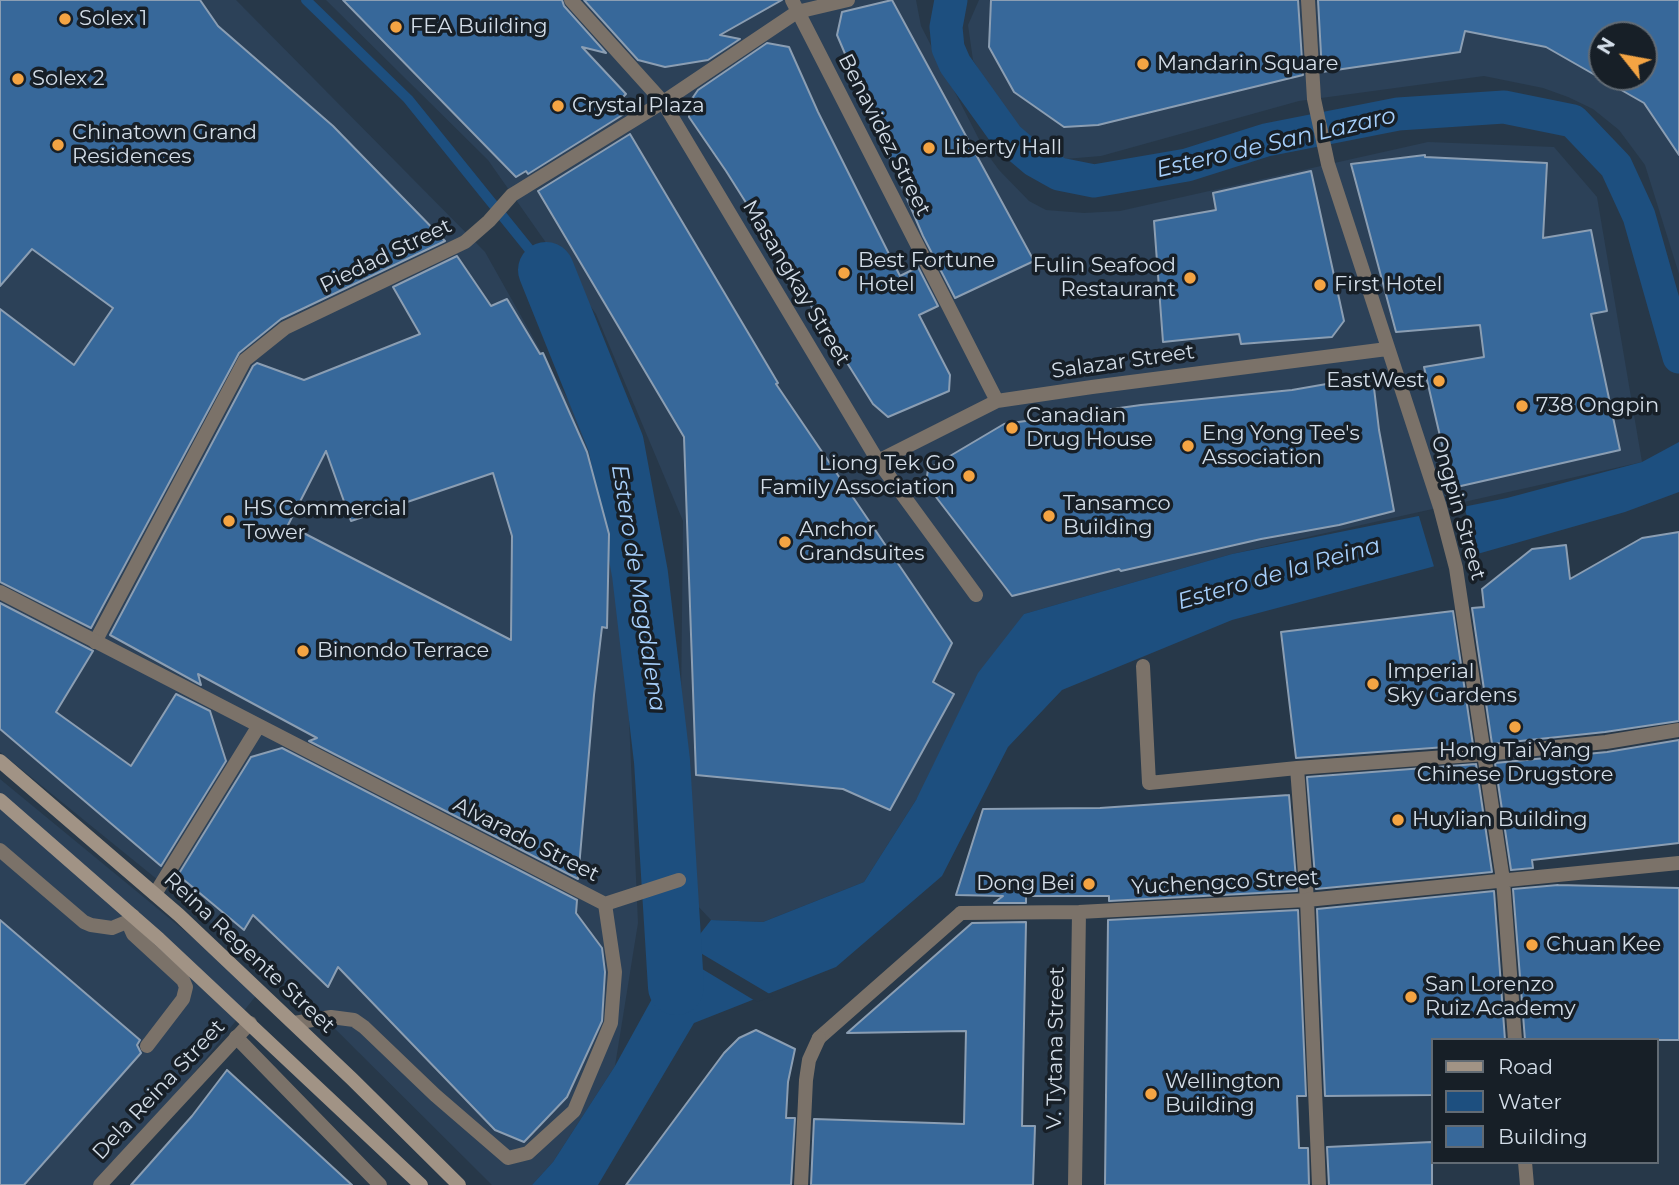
<!DOCTYPE html>
<html>
<head>
<meta charset="utf-8">
<style>
  body { margin:0 }
  #map { position:relative; width:1679px; height:1185px; overflow:hidden; background:#273849; font-family:Montserrat,sans-serif }
  canvas { display:block }
  .legend { position:absolute; left:1431px; top:1038px; width:228px; height:126px; box-sizing:border-box; background:#171f27; border:2px solid #626b74; margin:0; padding:9px 12px; list-style:none; font-size:21px; color:#d3dde8 }
  .legend li { display:flex; align-items:center; gap:14px; height:35px }
  .legend b { width:35px; border:2px solid #626b74 }
  .north { position:absolute; left:1588px; top:21px; width:70px; height:70px; box-sizing:border-box; background:#171f27; border:2px solid #626b74; border-radius:50%; rotate:301deg; font-size:19px; font-weight:700; line-height:28px; text-align:center; color:#d3dde8 }
  .north::after { content:''; display:block; margin:auto; width:24px; height:32px; background:#f4a443; clip-path:polygon(50% 0,100% 100%,50% 72%,0 100%) }
</style>
</head>
<body>
<div id="map">
<canvas width="1679" height="1185"></canvas>
<ul class="legend">
<li><b style="height:9px;background:#a19385"></b>Road</li>
<li><b style="height:19px;background:#1d4f7f"></b>Water</li>
<li><b style="height:19px;background:#37689a"></b>Building</li>
</ul>
<div class="north">N</div>
</div>
<script>
const context = document.querySelector('canvas').getContext('2d');
context.lineJoin = 'round';
function paint(path, color) { context.fillStyle = color; context.fill(path, 'evenodd'); }
const poly = rows => new Path2D(rows.map(r => 'M' + r).join(''));
function trace(path, color, width, dash) { context.strokeStyle = color; context.lineWidth = width; context.lineCap = dash ? 'butt' : 'round'; context.setLineDash(dash || []); context.stroke(path); }
function label(font, color, halo, rows, align = 'center') {
  context.font = font + ' Montserrat,sans-serif'; context.lineWidth = 7; context.setLineDash([]); context.textBaseline = 'middle'; context.strokeStyle = halo; context.fillStyle = color; for (const [text, x, y, turn = 0] of rows) {
    context.save(); context.translate(x, y); context.rotate((+turn || 0) * Math.PI / 180); context.textAlign = isNaN(turn) ? turn : align; if (halo) context.strokeText(text, 0, 0); context.fillText(text, 0, 0); context.restore();
  }
}
paint(poly([
  [0,0,236,0,485,252,597,451,627,674,638,923,615,1066,553,1162,532,1185,492,1185,306,1000,0,752],
  [326,0,916,0,921,26,985,151,999,170,1029,201,1046,210,1084,213,1120,211,1428,142,1554,147,1597,197,1642,462,1232,554,1024,614,916,800,864,882,763,922,711,920,679,886,683,521,596,314,488,160],
  [979,0,1679,0,1679,274,1645,165,1619,130,1593,109,1568,97,1543,88,1484,76,1299,101,1101,156,1065,159,1048,155,1021,136,1001,109,973,60,968,25],
  [1602,35,1644,35,1644,77,1602,77],
  [0,779,259,992,104,1185,0,1185]
]), '#2c4158');
paint(poly([
  [1679,442,1679,492,1625,512,1428,568,1232,620,1062,690,1008,747,942,876,836,967,694,1023,598,1185,532,1185,553,1162,615,1066,658,988,711,920,763,922,864,882,916,800,978,673,1024,614,1232,554,1507,498,1642,462]
]), '#1d4f7f');
paint(poly([
  [1463,503,1479,557,1435,570,1418,513],
  [687,945,773,996,757,1002,679,955]
]), '#273849');
trace(poly([
  [306,0,408,99,546,270]
]), '#1d4f7f', 10);
trace(poly([
  [951,0,946,27,948,48,955,64,1008,138,1034,160,1059,174,1094,181,1187,165,1266,140,1398,114,1504,107,1573,121,1616,166,1639,216,1679,357]
]), '#1d4f7f', 33);
trace(poly([
  [546,270,616,444,640,574,662,761,676,987]
]), '#1d4f7f', 56);
const building = poly([
  [0,0,200,0,218,26,333,126,445,241,281,319,239,353,91,628,0,582,0,309,74,365,113,308,32,249,0,286,0,0],
  [343,0,562,0,564,6,606,53,582,47,626,94,621,99,624,105,619,108,624,114,528,174,526,171,516,177,343,0],
  [584,0,782,0,720,35,740,39,708,60,665,67,638,60,584,0],
  [892,0,1034,261,955,298,923,236,837,35,842,12,892,0],
  [991,0,1298,0,1303,75,1098,125,1064,127,1014,92,989,47,991,0],
  [1318,0,1679,0,1679,155,1644,103,1546,47,1465,31,1460,52,1322,72,1318,0],
  [1602,35,1644,35,1644,77,1602,77,1602,35],
  [767,43,789,47,818,112,900,276,918,267,938,306,919,315,950,375,949,391,888,417,873,404,726,171,689,117,689,103,698,90,767,43],
  [630,134,778,383,776,384,952,643,933,682,954,694,890,810,843,789,696,775,684,437,538,191,630,134],
  [1425,155,1425,157,1547,163,1543,238,1591,230,1607,311,1591,314,1620,450,1452,488,1424,367,1484,357,1480,325,1396,332,1351,164,1425,155],
  [1311,171,1344,321,1332,337,1241,344,1239,334,1163,342,1154,221,1216,210,1213,193,1311,171],
  [457,256,491,306,507,299,540,354,543,353,587,452,609,534,607,628,602,627,594,695,578,879,309,741,317,738,198,674,201,685,110,635,253,366,257,363,304,380,420,334,393,287,457,256],
  [326,451,351,521,493,473,512,536,511,640,288,525,326,451],
  [1361,378,1374,388,1379,430,1394,511,1339,525,1261,539,1121,571,1119,569,1012,596,926,484,928,469,1004,424,1141,405,1292,390,1361,378],
  [1679,532,1679,721,1605,732,1492,744,1472,608,1484,607,1482,589,1532,549,1566,545,1570,579,1642,538,1679,532],
  [0,603,93,651,56,712,131,766,176,694,210,711,226,761,161,866,0,729,0,603],
  [1453,611,1473,745,1296,758,1281,632,1453,611],
  [1679,740,1679,843,1532,860,1533,868,1511,870,1495,763,1607,752,1679,740],
  [282,748,577,900,576,913,602,948,605,972,602,1021,567,1097,524,1142,495,1130,338,967,328,987,253,915,244,930,178,875,251,757,282,748],
  [1476,764,1492,872,1316,889,1307,777,1476,764],
  [1289,795,1297,891,1109,901,1109,896,1026,896,1026,903,994,903,1003,896,956,895,983,809,1100,808,1289,795],
  [1558,885,1679,888,1679,1040,1525,1040,1513,889,1558,885],
  [1494,891,1505,1040,1432,1040,1432,1095,1325,1096,1317,909,1494,891],
  [1298,910,1306,1096,1297,1096,1299,1148,1308,1148,1309,1185,1105,1185,1108,920,1298,910],
  [0,920,140,1040,137,1045,141,1053,24,1185,0,1185,0,920],
  [1026,922,1022,1126,1035,1126,1033,1185,811,1185,814,1119,964,1124,966,1031,847,1033,972,923,1026,922],
  [756,1030,795,1049,788,1082,786,1118,795,1118,791,1185,626,1185,724,1053,739,1038,756,1030],
  [227,1070,352,1185,131,1185,192,1116,227,1070],
  [1432,1142,1432,1185,1329,1185,1327,1147,1432,1142]
]);
paint(building, '#37689a');
trace(building, '#8b9eb3', 2);
trace(poly([
  [95,642,245,360,285,328,465,242,489,221,512,195,663,102],
  [1143,666,1149,783,1297,768],
  [0,850,84,922,91,925,112,928,129,921],
  [1307,900,1297,768,1486,754],
  [133,916,129,925,133,934,183,980,186,987,183,999,147,1046],
  [236,1037,380,1185]
]), '#7b7269', 14);
trace(poly([
  [819,1038,961,913]
]), '#7b7269', 14);
trace(poly([
  [571,0,663,102,878,461,976,595],
  [792,0,997,401],
  [1308,0,1314,99,1328,164,1440,507,1456,568,1503,880,1515,1040],
  [663,102,797,12,848,0],
  [878,461,997,401,1092,387,1387,349],
  [0,592,605,904],
  [1486,754,1606,742,1679,730],
  [155,894,258,727],
  [1307,900,1319,1185],
  [605,904,679,880],
  [961,913,1079,912,1307,900,1679,863],
  [294,1023,331,1017,354,1020,364,1027,435,1095,508,1158,528,1153,574,1111,611,1023,615,972,605,904],
  [1525,1162,1527,1185],
  [100,1185,250,1023],
  [801,1185,806,1080,809,1060,819,1038],
  [1075,1185,1079,912]
]), '#7b7269', 14);
trace(poly([
  [0,761,179,915,352,1079,459,1185],
  [0,800,159,939,421,1185]
]), '#a19385', 14);
for (const [x, y, r, color] of [
  [65,19,7,"#f4a443"],
  [396,27,7,"#f4a443"],
  [1143,64,7,"#f4a443"],
  [18,79,7,"#f4a443"],
  [558,106,7,"#f4a443"],
  [58,145,7,"#f4a443"],
  [929,148,7,"#f4a443"],
  [844,273,7,"#f4a443"],
  [1190,278,7,"#f4a443"],
  [1320,285,7,"#f4a443"],
  [1439,381,7,"#f4a443"],
  [1522,406,7,"#f4a443"],
  [1012,428,7,"#f4a443"],
  [1188,446,7,"#f4a443"],
  [969,476,7,"#f4a443"],
  [1049,516,7,"#f4a443"],
  [229,521,7,"#f4a443"],
  [785,542,7,"#f4a443"],
  [303,651,7,"#f4a443"],
  [1373,684,7,"#f4a443"],
  [1515,727,7,"#f4a443"],
  [1398,820,7,"#f4a443"],
  [1089,884,7,"#f4a443"],
  [1532,945,7,"#f4a443"],
  [1411,997,7,"#f4a443"],
  [1151,1094,7,"#f4a443"]
]) { const dot = new Path2D(); dot.arc(x, y, r, 0, 2 * Math.PI); context.fillStyle = color; context.fill(dot); trace(dot, '#171f27', 2.5); }
label('21px', '#d3dde8', '#171f27', [
  ["Solex 1",79,19],
  ["FEA Building",410,27],
  ["Mandarin Square",1157,64],
  ["Solex 2",32,79],
  ["Crystal Plaza",572,106],
  ["Chinatown Grand",72,133],
  ["Residences",72,157],
  ["Liberty Hall",943,148],
  ["Best Fortune",858,261],
  ["Hotel",858,285],
  ["Fulin Seafood",1176,266,"right"],
  ["Restaurant",1176,290,"right"],
  ["First Hotel",1334,285],
  ["EastWest",1425,381,"right"],
  ["738 Ongpin",1536,406],
  ["Canadian",1026,416],
  ["Drug House",1026,440],
  ["Eng Yong Tee's",1202,434],
  ["Association",1202,458],
  ["Liong Tek Go",955,464,"right"],
  ["Family Association",955,488,"right"],
  ["Tansamco",1063,504],
  ["Building",1063,528],
  ["HS Commercial",243,509],
  ["Tower",243,533],
  ["Anchor",799,530],
  ["Grandsuites",799,554],
  ["Binondo Terrace",317,651],
  ["Imperial",1387,672],
  ["Sky Gardens",1387,696],
  ["Hong Tai Yang",1515,751,"center"],
  ["Chinese Drugstore",1515,775,"center"],
  ["Huylian Building",1412,820],
  ["Dong Bei",1075,884,"right"],
  ["Chuan Kee",1546,945],
  ["San Lorenzo",1425,985],
  ["Ruiz Academy",1425,1009],
  ["Wellington",1165,1082],
  ["Building",1165,1106]
], 'left');
label('21px', '#d3dde8', '#171f27', [
  ["Benavidez Street",884,135,63],
  ["Piedad Street",386,256,-26],
  ["Masangkay Street",796,283,59],
  ["Salazar Street",1123,362,-8],
  ["Ongpin Street",1458,508,74],
  ["Alvarado Street",526,840,27],
  ["Yuchengco Street",1225,883,-3],
  ["Reina Regente Street",249,953,43],
  ["V. Tytana Street",1056,1048,-89],
  ["Dela Reina Street",159,1090,-47]
]);
label('italic 23px', '#a6cffb', '#171f27', [
  ["Estero de San Lazaro",1276,143,-13],
  ["Estero de la Reina",1279,574,-16],
  ["Estero de Magdalena",638,588,81]
]);
</script>
</body>
</html>
